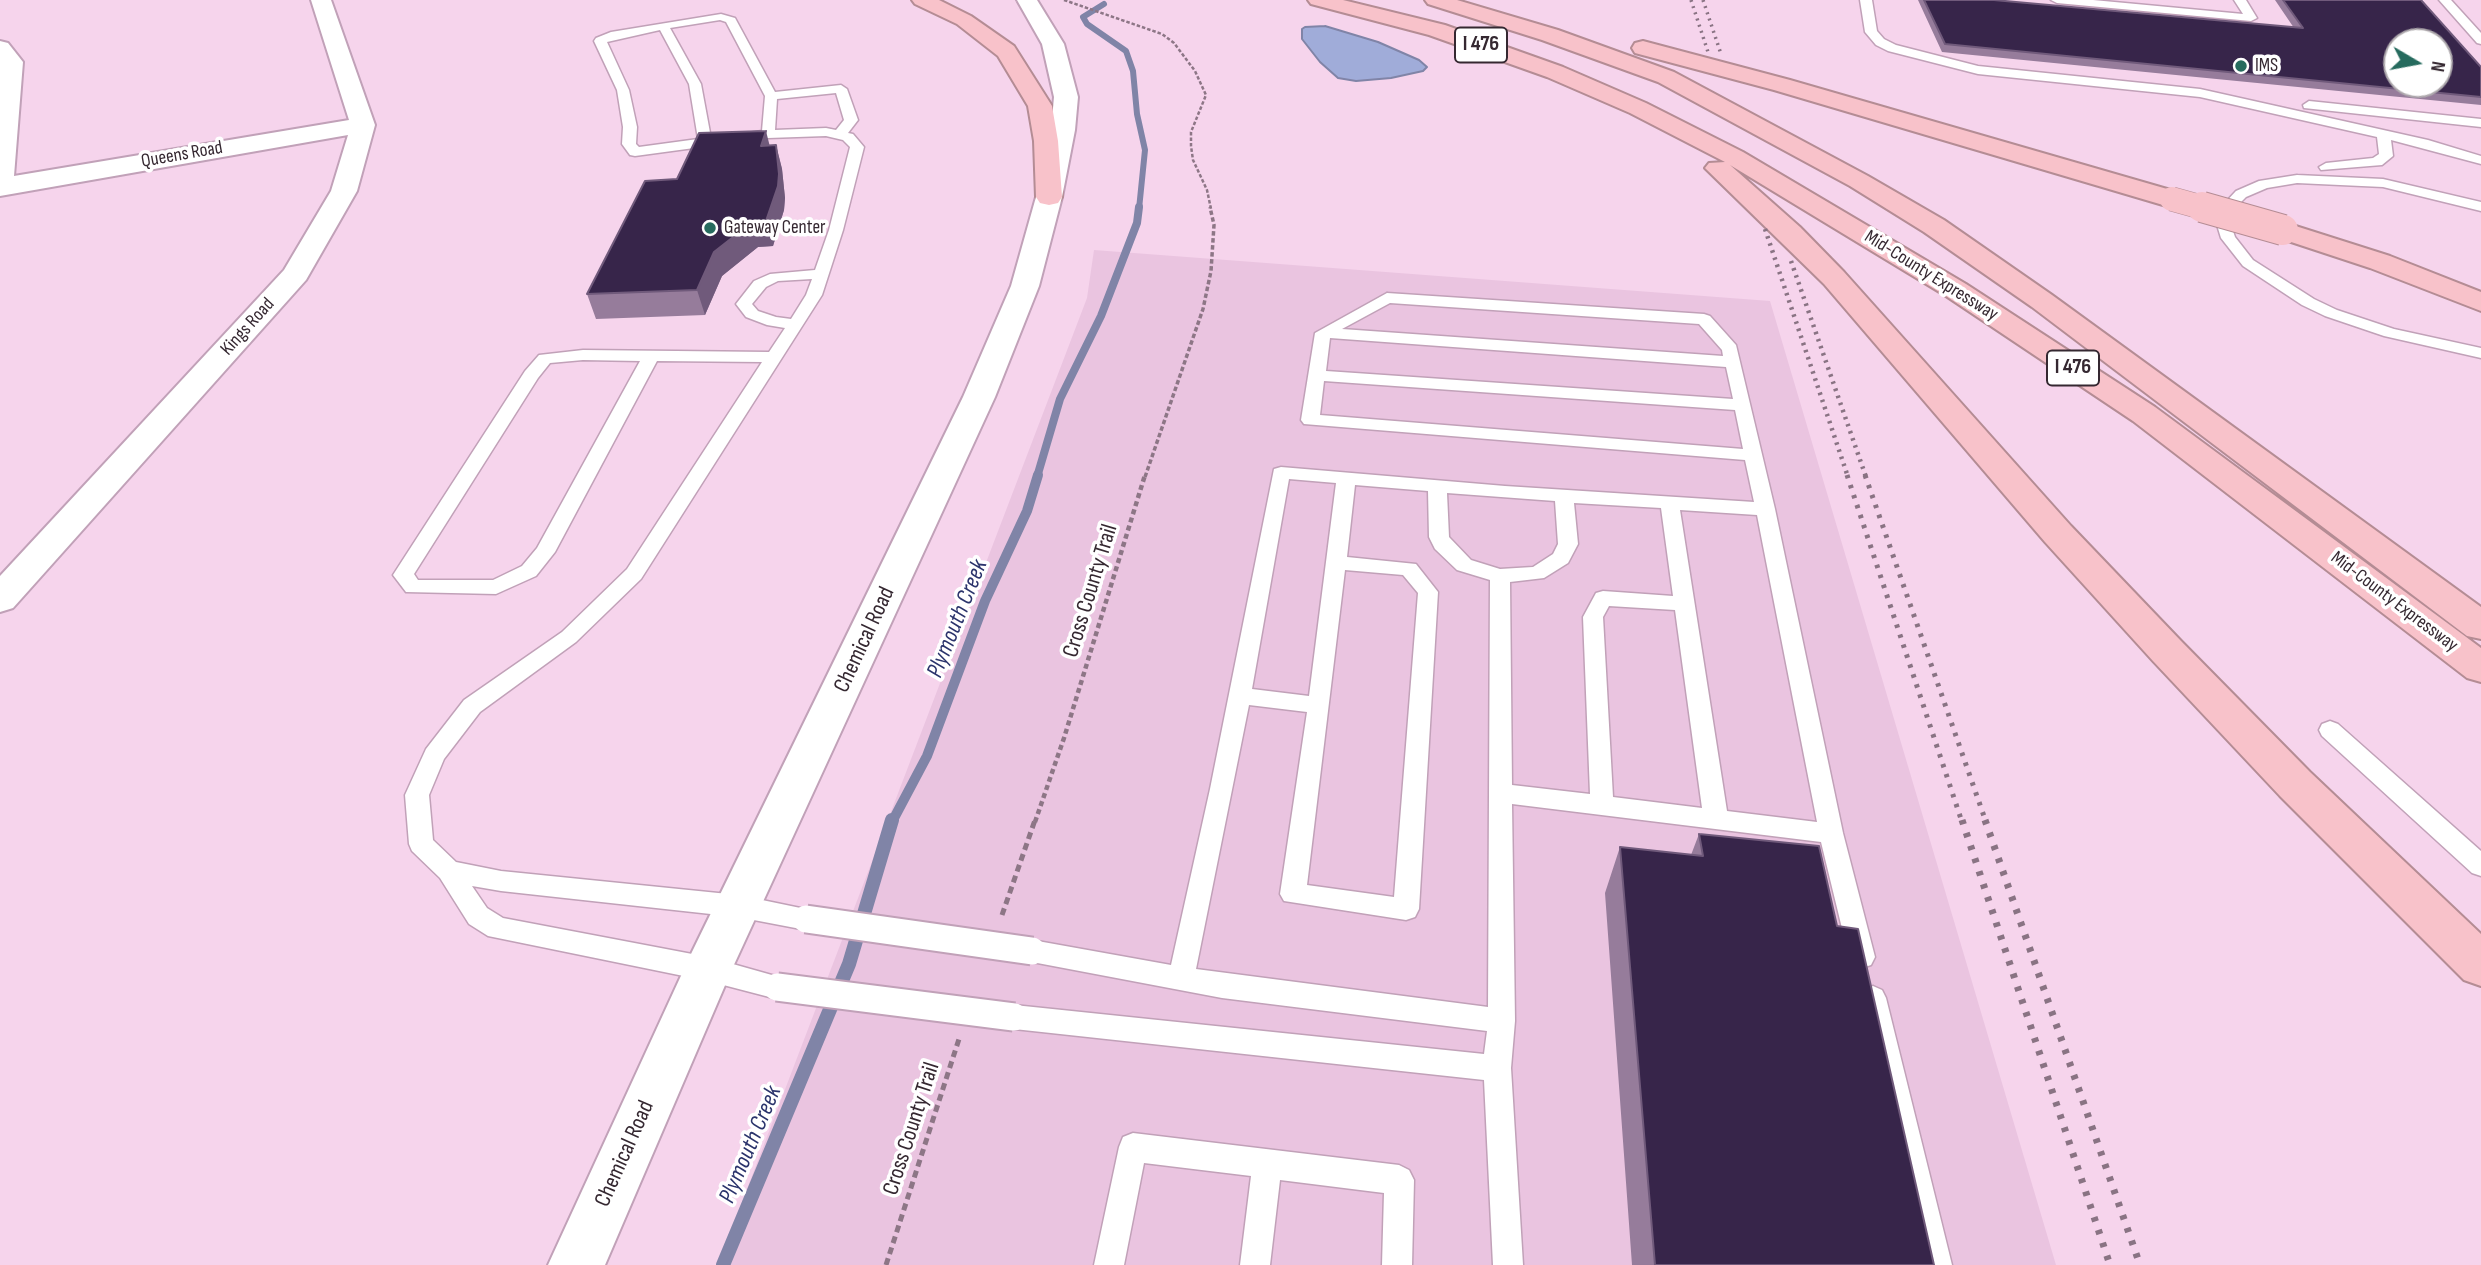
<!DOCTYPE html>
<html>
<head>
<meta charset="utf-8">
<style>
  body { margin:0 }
  #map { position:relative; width:2481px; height:1265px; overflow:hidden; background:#f6d4ec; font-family:"Sofia Sans Condensed",sans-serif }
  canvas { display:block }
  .north { position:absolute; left:2383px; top:28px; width:70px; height:70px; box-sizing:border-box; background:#fff; border:2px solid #aea9ad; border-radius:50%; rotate:100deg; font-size:19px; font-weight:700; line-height:28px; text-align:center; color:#352831 }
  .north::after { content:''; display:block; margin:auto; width:24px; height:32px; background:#266b5e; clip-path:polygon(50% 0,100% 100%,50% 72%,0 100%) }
</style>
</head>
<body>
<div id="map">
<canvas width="2481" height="1265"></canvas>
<div class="north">N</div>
</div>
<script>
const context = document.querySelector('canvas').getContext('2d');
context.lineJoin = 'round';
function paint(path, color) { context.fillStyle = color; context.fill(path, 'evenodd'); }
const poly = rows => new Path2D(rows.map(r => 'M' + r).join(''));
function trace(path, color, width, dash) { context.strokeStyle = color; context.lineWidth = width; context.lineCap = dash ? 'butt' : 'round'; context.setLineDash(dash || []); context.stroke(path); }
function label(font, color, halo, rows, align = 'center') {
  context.font = font + ' "Sofia Sans Condensed",sans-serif'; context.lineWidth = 7; context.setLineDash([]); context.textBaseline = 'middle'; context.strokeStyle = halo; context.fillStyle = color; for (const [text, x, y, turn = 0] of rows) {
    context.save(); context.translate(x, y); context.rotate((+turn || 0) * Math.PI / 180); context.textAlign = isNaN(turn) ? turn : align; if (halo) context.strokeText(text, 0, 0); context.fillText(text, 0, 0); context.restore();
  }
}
paint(poly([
  [1094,250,1770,301,2056,1265,718,1265,1087,298]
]), '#eac4e0');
const water = poly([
  [1325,26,1378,42,1419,60,1427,67,1423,71,1391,78,1356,81,1338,78,1320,62,1302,39,1302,29,1305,27,1325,26]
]);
paint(water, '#a0acd9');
trace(water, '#8084a7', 2);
trace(poly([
  [1104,4,1083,17,1087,24,1126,51,1133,71,1137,114,1145,150,1139,209]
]), '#8084a7', 6);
trace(poly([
  [1037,477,1060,399,1101,316,1137,223,1139,207]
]), '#8084a7', 8);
trace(poly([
  [892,822,927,756,985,601,1027,511,1038,475]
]), '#8084a7', 10);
trace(poly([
  [723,1265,849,964,892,820]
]), '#8084a7', 14);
const service = poly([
  [1860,0,1872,0,1877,31,1884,39,1896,45,1978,66,2200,89,2428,140,2481,156,2481,164,2391,140,2393,156,2382,165,2321,170,2319,167,2326,163,2373,158,2379,154,2377,137,2200,97,1978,74,1888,51,1876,45,1865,32,1860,0],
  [2051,0,2093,0,2243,14,2234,0,2246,0,2257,18,2251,21,2057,3,2051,0],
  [2439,0,2451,0,2481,33,2481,44,2477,43,2439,0],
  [721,14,735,18,775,92,841,85,847,89,858,120,848,133,853,134,864,147,843,230,822,295,641,579,576,642,480,712,444,759,429,795,433,840,456,862,501,871,738,895,815,911,819,919,815,927,806,930,738,917,501,891,472,886,487,908,503,918,708,957,786,979,790,987,786,995,777,999,708,981,488,936,469,924,440,878,412,851,409,844,405,795,426,749,464,700,562,632,627,569,762,362,657,361,555,552,536,576,496,594,406,592,393,575,525,371,539,355,583,350,769,352,785,328,767,325,746,317,736,304,754,281,770,274,815,270,829,230,850,147,843,140,826,136,768,138,635,156,630,155,622,144,623,127,617,90,594,41,596,38,611,32,721,14],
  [720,20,726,22,765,96,762,131,711,138,701,84,670,28,720,20],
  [660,30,689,84,698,139,639,147,636,144,637,127,629,90,607,42,660,30],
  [836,93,844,120,836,130,826,128,775,130,777,99,836,93],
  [812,279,806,295,791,319,776,317,758,311,752,304,766,287,778,281,812,279],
  [583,360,640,361,537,548,522,566,493,580,418,580,414,574,538,378,550,363,583,360],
  [2309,101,2481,119,2481,127,2304,108,2303,105,2309,101],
  [2297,175,2383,179,2481,202,2481,211,2383,187,2297,183,2267,188,2246,197,2236,207,2231,225,2235,237,2253,260,2314,299,2337,310,2394,329,2481,348,2481,358,2384,336,2325,316,2302,305,2243,266,2221,238,2217,225,2222,206,2236,191,2259,181,2297,175],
  [1387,293,1704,314,1710,316,1736,345,1775,509,1843,833,1875,957,1871,965,1862,968,1853,965,1849,957,1821,842,1512,804,1515,1021,1511,1068,1523,1265,1493,1265,1484,1080,1014,1029,1004,1026,1001,1017,1004,1008,1014,1005,1484,1054,1487,1031,1222,998,1032,962,1023,959,1019,951,1023,943,1032,940,1171,965,1210,789,1274,469,1281,467,1505,486,1754,502,1745,460,1304,424,1301,420,1315,333,1387,293],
  [1390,303,1699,324,1722,350,1723,356,1342,329,1390,303],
  [1330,338,1726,367,1733,399,1326,371,1330,338],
  [1324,381,1735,410,1743,449,1320,415,1324,381],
  [1289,479,1336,483,1309,696,1252,689,1289,479],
  [1355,485,1428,491,1429,537,1435,549,1457,570,1490,580,1488,1007,1196,969,1249,705,1307,712,1280,894,1284,901,1406,920,1415,917,1419,909,1438,592,1416,564,1347,557,1355,485],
  [1447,493,1555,501,1558,544,1553,554,1533,567,1500,569,1471,560,1449,537,1447,493],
  [1574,503,1661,508,1673,596,1603,591,1596,593,1583,617,1590,794,1512,785,1510,582,1544,578,1568,563,1578,544,1574,503],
  [1680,510,1757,515,1817,822,1727,811,1680,510],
  [1345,570,1403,575,1418,593,1394,897,1307,885,1345,570],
  [1609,606,1675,610,1702,808,1613,797,1603,617,1609,606],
  [2330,721,2338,724,2481,851,2481,876,2472,873,2322,736,2319,730,2322,724,2330,721],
  [1873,986,1882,990,1886,998,1952,1265,1922,1265,1860,998,1864,990,1873,986],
  [1133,1133,1399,1165,1409,1170,1414,1180,1412,1265,1382,1265,1384,1193,1280,1180,1270,1265,1240,1265,1251,1176,1144,1163,1124,1265,1094,1265,1119,1147,1123,1137,1133,1133]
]);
const minor = poly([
  [311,0,331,0,375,125,357,191,306,280,13,608,0,612,0,576,284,270,331,191,348,135,0,196,0,41,8,43,23,62,14,176,349,120,311,0]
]);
const secondary = poly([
  [1017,0,1037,0,1064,44,1078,97,1075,130,1062,197,1039,286,995,397,732,969,605,1265,548,1265,691,954,963,397,1011,286,1036,197,1051,130,1054,97,1042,44,1017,0]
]);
const motorway = poly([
  [912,0,939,0,971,16,1014,46,1052,106,1058,141,1062,197,1058,203,1049,205,1040,203,1036,197,1034,141,1028,106,998,56,957,24,915,4,912,0],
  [1308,0,1343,0,1445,25,1563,67,1646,103,1743,152,1966,284,2155,407,2481,648,2481,682,2467,678,2133,421,1946,296,1730,165,1800,227,1844,272,2071,526,2181,641,2310,772,2481,934,2481,986,2464,980,2280,796,2153,661,2045,542,1824,284,1705,168,1709,163,1725,162,1630,113,1547,77,1429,35,1311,4,1308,0],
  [1425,0,1457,0,1558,30,1674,72,1868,176,1944,220,2052,295,2481,607,2481,639,2467,636,2032,307,1924,232,1850,186,1658,82,1542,40,1428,4,1425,0],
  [1643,41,1790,80,2181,193,2185,199,2181,205,2172,207,2163,205,1774,90,1635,53,1632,48,1635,43,1643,41],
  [2283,222,2390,256,2481,292,2481,311,2370,268,2273,236,2269,230,2273,224,2283,222]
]);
trace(service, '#c1a1b8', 3);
trace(minor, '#c1a1b8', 4);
trace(secondary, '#c1a1b8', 4);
trace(motorway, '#b48c94', 4);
trace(poly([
  [1064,0,1162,34,1174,43,1195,71,1206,95,1191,132,1191,146,1193,160,1207,190,1211,209]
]), '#8d7686', 2.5, [3.5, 2]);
trace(poly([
  [1145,477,1203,309,1211,271,1214,225,1210,207]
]), '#8d7686', 3.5, [4.5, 2.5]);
trace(poly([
  [1035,822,1064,738,1145,475]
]), '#8d7686', 4.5, [5, 3.5]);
trace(poly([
  [1002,915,1035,820],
  [886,1265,959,1039]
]), '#8d7686', 5, [7, 4.5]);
paint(service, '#fff');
paint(minor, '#fff');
paint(secondary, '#fff');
paint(motorway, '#f8c2ca');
trace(poly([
  [1691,0,1708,52],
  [1703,0,1721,54]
]), '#897383', 3.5, [2, 4.5]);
trace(poly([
  [1765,229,1848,477],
  [1791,261,1866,477]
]), '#897383', 4.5, [2.5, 5]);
trace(poly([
  [1847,475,1962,822],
  [1865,475,1986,822]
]), '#897383', 5, [3.5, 7]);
trace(poly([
  [1962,820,2110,1265],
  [1985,820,2140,1265]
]), '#897383', 7, [4.5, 9]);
const serviceBridge = poly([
  [806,919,1032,951],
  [777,987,1014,1017]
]);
const motorwayBridgeFar1 = poly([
  [2172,199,2208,209]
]);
const motorwayBridge = poly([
  [2202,207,2283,230]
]);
trace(serviceBridge, '#c1a1b8', 31, []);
trace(motorwayBridgeFar1, '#b48c94', 25, []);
trace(motorwayBridge, '#b48c94', 32, []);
trace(serviceBridge, '#fff', 27);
trace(motorwayBridgeFar1, '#f8c2ca', 24);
trace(motorwayBridge, '#f8c2ca', 30);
paint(poly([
  [1918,0,1994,0,2294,28,2275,0,2421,0,2481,67,2481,105,1942,52],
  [776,145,782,169,785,198,784,210,773,246,758,247,722,276,705,315,596,319,587,294,770,146],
  [1699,834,1837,926,1934,1265,1632,1265,1605,893,1620,847,1691,855]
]), '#967c9b');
paint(poly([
  [766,131,772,155,761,146],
  [776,145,782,169,785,198,784,210,773,246,758,247,722,276,705,315,697,290,714,252]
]), '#705a7b');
const building = poly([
  [1924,0,1994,0,2303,28,2283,0,2421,0,2481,67,2481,97,1945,44,1924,0],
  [2397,42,2439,42,2439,84,2397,84,2397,42],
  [766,131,761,146,776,145,779,174,778,186,766,221,751,223,714,252,697,290,587,294,645,181,677,179,699,133,766,131],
  [1699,834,1819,846,1837,926,1858,929,1934,1265,1655,1265,1620,847,1703,856,1699,834]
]);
paint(building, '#37254a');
trace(building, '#705a7b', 2);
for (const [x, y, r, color] of [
  [2241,66,7,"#266b5e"],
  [710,228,7,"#266b5e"]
]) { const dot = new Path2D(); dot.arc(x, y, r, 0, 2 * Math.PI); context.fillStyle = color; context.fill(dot); trace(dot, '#fff', 2.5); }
label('19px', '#352831', '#fff', [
  ["IMS",2255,66],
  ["Gateway Center",724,228]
], 'left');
label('19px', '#352831', '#fff', [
  ["Queens Road",182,155,-10],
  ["Mid-County Expressway",1931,276,32],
  ["Kings Road",248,327,-48],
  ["Mid-County Expressway",2394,602,37]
]);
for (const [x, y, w] of [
  [1481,45,52],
  [2073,368,52]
]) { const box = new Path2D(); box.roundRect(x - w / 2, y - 17.5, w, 35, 5); context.fillStyle = '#fff'; context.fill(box); trace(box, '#352831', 2); }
label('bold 21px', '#352831', null, [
  ["I 476",1481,45],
  ["I 476",2073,368]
]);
label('23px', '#352831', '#fff', [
  ["Cross County Trail",1091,591,-73],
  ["Chemical Road",865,640,-65],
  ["Cross County Trail",912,1129,-72],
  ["Chemical Road",625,1154,-66]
]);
label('italic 24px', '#2b346c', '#fff', [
  ["Plymouth Creek",958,619,-68],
  ["Plymouth Creek",751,1145,-67]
]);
</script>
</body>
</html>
